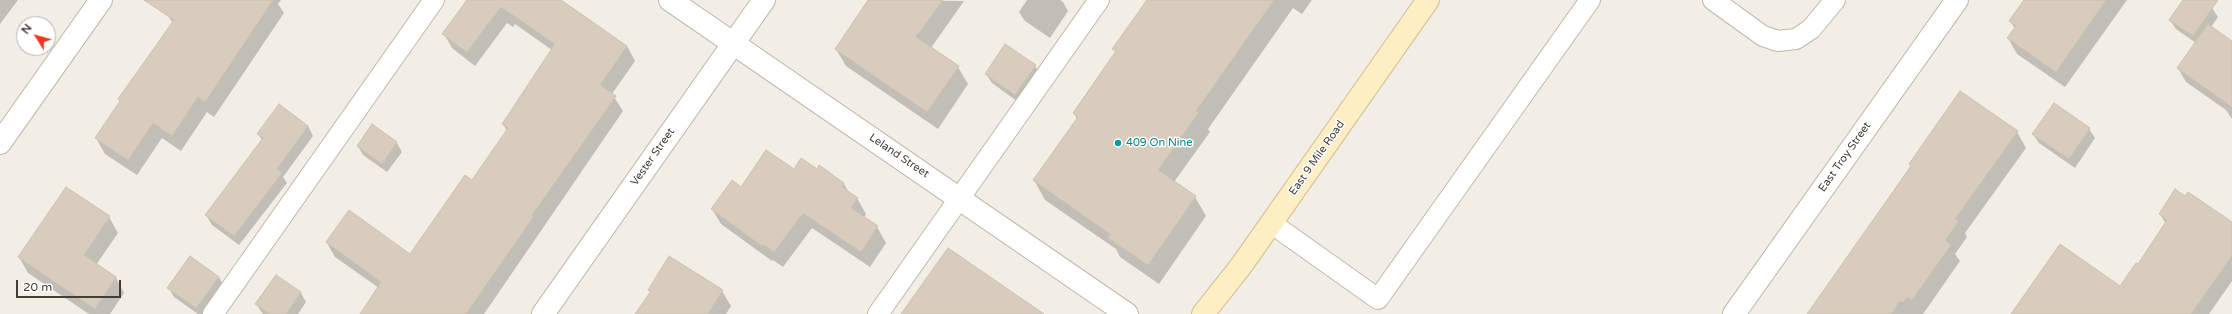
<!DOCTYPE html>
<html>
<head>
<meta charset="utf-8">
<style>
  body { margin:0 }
  #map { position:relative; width:2232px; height:314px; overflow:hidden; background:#f2eee5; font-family:"Varela Round",sans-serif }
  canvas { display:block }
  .north { position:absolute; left:16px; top:16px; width:40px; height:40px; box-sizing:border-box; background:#fff; border:1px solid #b4b2ae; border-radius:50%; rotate:307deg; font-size:11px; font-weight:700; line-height:16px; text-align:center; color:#443e35 }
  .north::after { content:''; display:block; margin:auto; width:14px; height:18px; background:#f63618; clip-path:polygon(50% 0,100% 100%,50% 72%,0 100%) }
  .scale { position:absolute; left:16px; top:280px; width:105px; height:18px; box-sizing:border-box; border:2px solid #443e35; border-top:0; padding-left:5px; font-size:12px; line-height:14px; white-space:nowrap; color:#443e35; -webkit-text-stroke:3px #fff; paint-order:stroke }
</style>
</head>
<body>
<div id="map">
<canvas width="2232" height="314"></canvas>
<div class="north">N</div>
<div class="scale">20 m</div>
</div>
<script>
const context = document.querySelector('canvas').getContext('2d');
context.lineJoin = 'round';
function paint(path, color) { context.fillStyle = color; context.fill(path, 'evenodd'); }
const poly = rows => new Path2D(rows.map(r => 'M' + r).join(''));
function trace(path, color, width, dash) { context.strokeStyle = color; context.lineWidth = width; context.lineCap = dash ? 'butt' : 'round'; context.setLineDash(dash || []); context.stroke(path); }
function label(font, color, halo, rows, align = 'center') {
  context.font = font + ' "Varela Round",sans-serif'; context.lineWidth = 3; context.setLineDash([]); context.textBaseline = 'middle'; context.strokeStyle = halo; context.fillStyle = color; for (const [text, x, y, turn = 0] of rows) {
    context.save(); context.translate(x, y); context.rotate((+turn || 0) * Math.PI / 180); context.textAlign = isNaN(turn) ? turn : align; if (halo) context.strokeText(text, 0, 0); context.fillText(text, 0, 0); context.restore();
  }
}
paint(poly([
  [0,0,18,0,0,24],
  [180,0,281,0,278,4,284,13,214,117,207,112,181,151,162,138,137,175,105,154,96,138,173,23,168,16],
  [467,0,557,0,627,46,635,61,612,94,623,111,484,314,361,314,379,288,335,257,327,243,410,255,472,181,507,131,503,124,552,50,515,24,513,27,507,23,475,66,452,48,444,34],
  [870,0,964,1,931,48,958,67,968,84,938,129,846,66,836,49],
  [1027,0,1060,0,1063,2,1068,11,1050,38,1025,21,1019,12],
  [1148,0,1312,0,1302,14,1293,8,1208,129,1210,132,1174,182,1195,197,1206,216,1159,284,1120,257,1116,249,1045,200,1034,180,1077,119,1074,113,1116,53,1114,49],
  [2026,0,2127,0,2065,87,2017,54,2008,38,2015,29,2010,21],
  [2184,0,2202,0,2212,8,2218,17,2211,27,2232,42,2232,119,2226,110,2186,82,2178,68,2196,43,2176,29,2170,20],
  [1035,66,1041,75,1021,104,992,83,986,74],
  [1960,93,2017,132,2026,148,1965,233,1967,237,1955,254,1960,261,1923,314,1816,314],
  [2054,105,2089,129,2095,138,2075,168,2039,143,2033,134],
  [372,125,397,143,402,152,387,172,363,155,358,146],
  [308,126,313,136,283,177,287,183,239,245,212,225,206,215,262,140,258,134],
  [819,167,844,184,849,193,857,198,866,214,864,218,877,227,886,243,870,267,812,228,783,267,773,260,772,261,721,224,712,209,742,188,794,171,817,170],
  [2160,214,2232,224,2232,281,2209,314,2011,314,2061,246,2120,287,2138,265,2166,224],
  [109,217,118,233,96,265,116,278,124,293,110,314,89,314,28,273,19,257],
  [276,276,301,293,306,302,298,314,263,314,256,304],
  [219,277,224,287,204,314,198,314,174,297,169,288],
  [649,290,722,291,731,306,726,314,636,314,651,293]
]), '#0003');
const building = poly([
  [144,0,273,0,205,102,198,97,172,136,153,123,128,160,95,138,120,101,118,99,174,20,144,0],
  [467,0,561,0,627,46,600,85,616,96,532,215,534,216,466,314,360,314,381,282,326,242,349,210,410,254,465,175,472,180,508,128,502,124,555,44,501,7,467,52,442,34,467,0],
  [868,0,943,0,916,37,959,66,927,112,835,49,868,0],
  [1147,0,1274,0,1196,111,1199,112,1158,170,1196,196,1148,265,1108,238,1110,234,1033,180,1078,117,1073,113,1116,51,1112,49,1147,0],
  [2024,0,2106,0,2056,72,2007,38,2016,26,2009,21,2024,0],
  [2183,0,2218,0,2193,36,2169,20,2183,0],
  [2208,24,2232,41,2232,107,2177,68,2208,24],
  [1005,44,1036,65,1015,95,985,74,1005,44],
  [1960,91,2018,131,1955,219,1959,221,1945,240,1951,245,1912,300,1907,297,1903,303,1900,301,1891,314,1807,314,1911,166,1909,164,1960,91],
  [2054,103,2090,128,2069,159,2032,134,2054,103],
  [279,104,308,126,277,169,282,173,234,236,205,215,263,138,257,134,279,104],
  [372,124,397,142,382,164,357,146,372,124],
  [766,150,794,169,801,158,817,169,819,165,844,183,842,187,858,198,851,208,878,226,861,252,803,213,774,252,764,245,762,246,711,209,732,180,741,187,766,150],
  [66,187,110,216,84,255,116,277,95,309,18,257,66,187],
  [2175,189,2185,196,2188,192,2232,222,2232,256,2191,314,2011,314,2060,244,2120,286,2136,263,2138,264,2167,220,2159,214,2175,189],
  [948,248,1044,314,901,314,948,248],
  [190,256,219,277,196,308,167,288,190,256],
  [669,256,723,290,708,314,635,314,651,291,648,290,669,256],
  [276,275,301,292,286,314,270,314,255,304,276,275]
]);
paint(building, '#d7ccbe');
trace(building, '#cec1ae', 1);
const lane = poly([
  [1713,0,1763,36,1778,41,1796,39,1811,29,1835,0],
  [1271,223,1378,299,1590,0],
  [213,314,434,0],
  [878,314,1099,0]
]);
const street = poly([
  [670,0,1127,314],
  [0,143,101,0],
  [543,314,764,0],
  [1734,314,1957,0]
]);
const secondary = poly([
  [1203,314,1241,266,1428,0]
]);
trace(lane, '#c0b8ab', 22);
trace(street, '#c0b8ab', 24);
trace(secondary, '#d2c196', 24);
trace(lane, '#fff', 20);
trace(street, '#fff', 22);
trace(secondary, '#fdeec4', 22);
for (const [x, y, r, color] of [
  [1118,143,4,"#0f9aa8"]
]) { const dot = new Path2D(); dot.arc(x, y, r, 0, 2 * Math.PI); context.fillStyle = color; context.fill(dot); trace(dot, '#fff', 1.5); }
label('11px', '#0d838f', '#fff', [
  ["409 On Nine",1126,143]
], 'left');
label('11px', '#443e35', '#fff', [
  ["Leland Street",899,156,34],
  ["Vester Street",653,157,-55],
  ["East Troy Street",1845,157,-55],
  ["East 9 Mile Road",1317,158,-55]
]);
</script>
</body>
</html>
